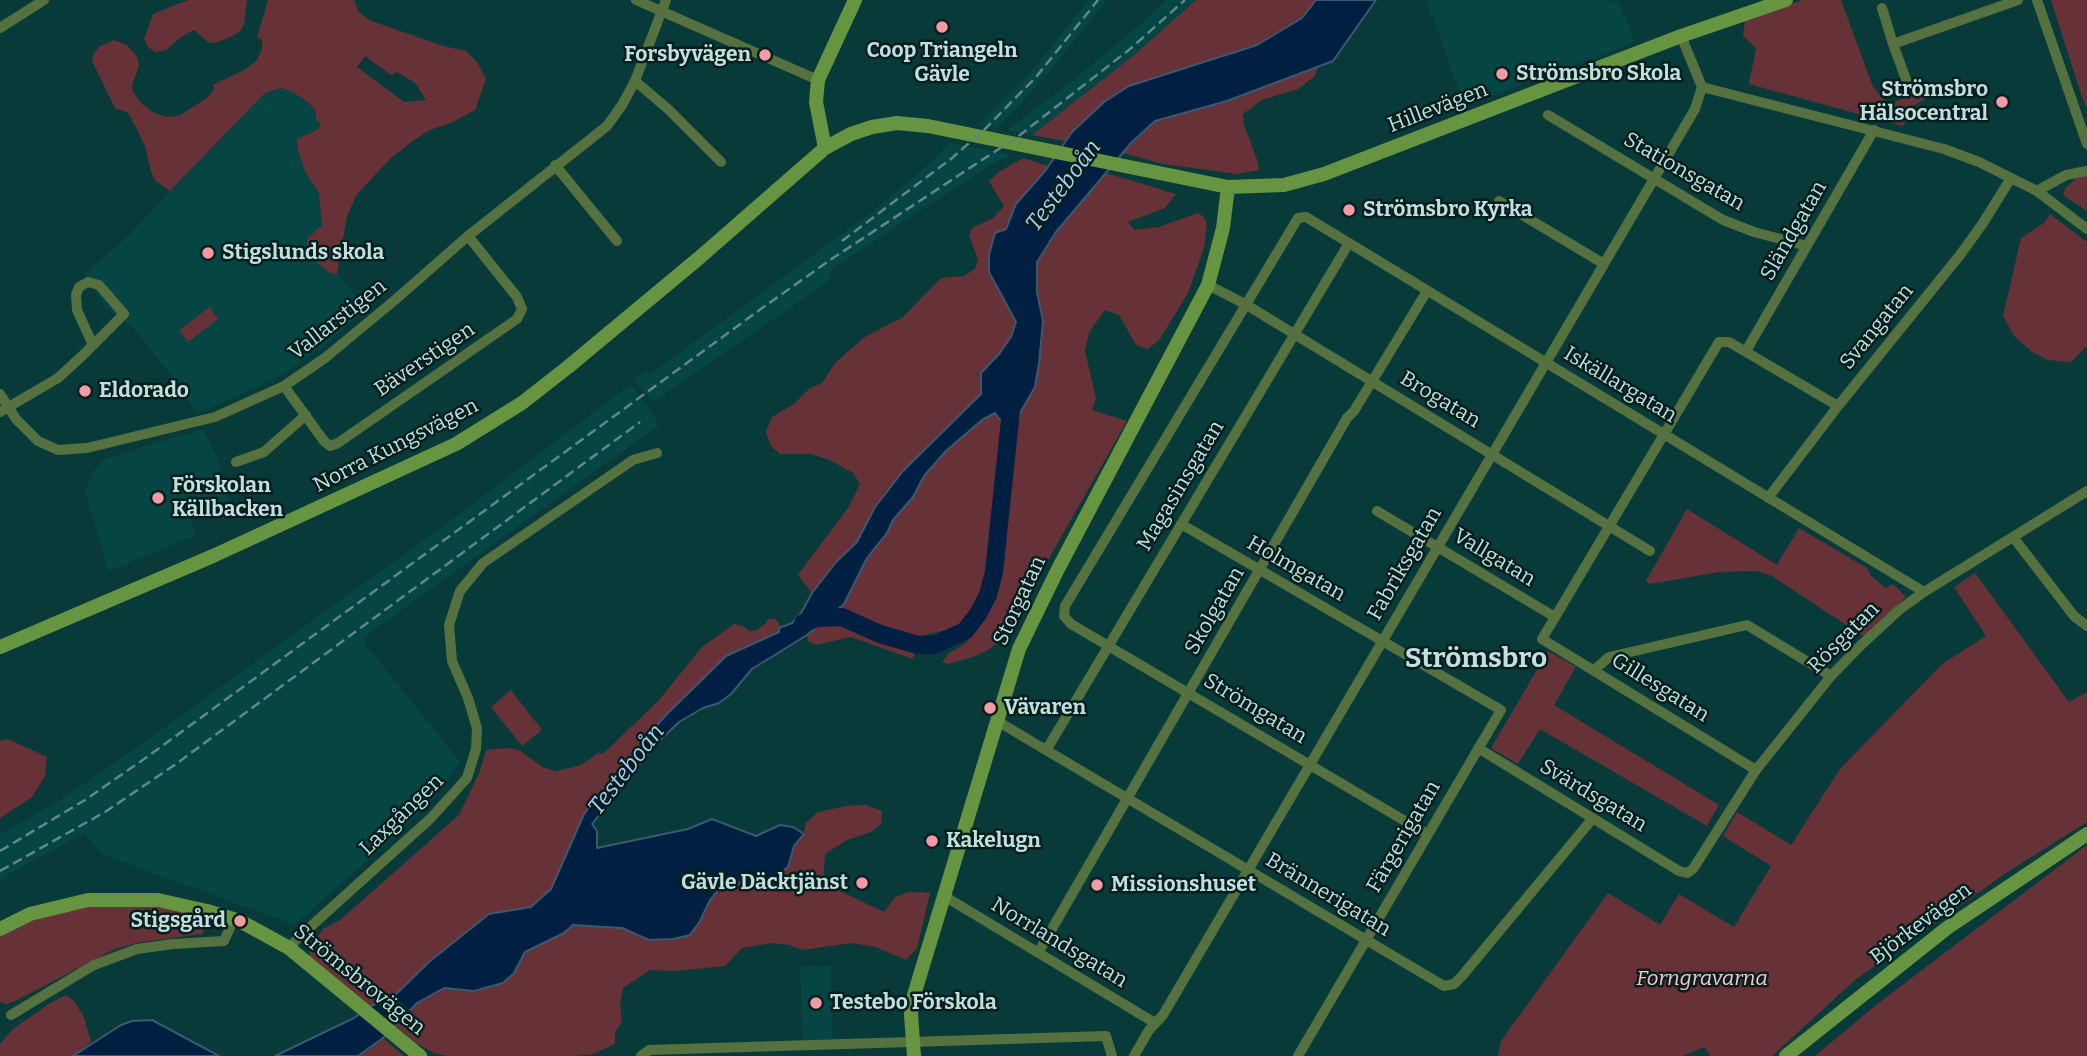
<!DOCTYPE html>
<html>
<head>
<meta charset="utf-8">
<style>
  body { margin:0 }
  canvas { display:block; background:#083a39 }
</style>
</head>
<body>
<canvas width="2087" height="1056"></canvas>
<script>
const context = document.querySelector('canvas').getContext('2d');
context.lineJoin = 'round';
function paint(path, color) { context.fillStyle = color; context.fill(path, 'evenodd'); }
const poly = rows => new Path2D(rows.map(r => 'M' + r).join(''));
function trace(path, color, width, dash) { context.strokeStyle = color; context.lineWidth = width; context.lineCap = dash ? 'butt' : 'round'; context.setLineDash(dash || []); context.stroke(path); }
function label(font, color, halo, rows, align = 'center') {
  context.font = font + ' Bitter,serif'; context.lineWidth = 5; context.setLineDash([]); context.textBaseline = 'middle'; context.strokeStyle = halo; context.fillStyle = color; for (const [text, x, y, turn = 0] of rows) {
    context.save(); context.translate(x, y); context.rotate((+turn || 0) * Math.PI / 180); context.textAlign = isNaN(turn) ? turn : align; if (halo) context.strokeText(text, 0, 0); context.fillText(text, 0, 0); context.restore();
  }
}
paint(poly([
  [1089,0,1107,0,1041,82,996,129,978,125,1031,72],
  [1166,0,1196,0,1134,55,1032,135,1007,130,1075,79,1145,20],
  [1426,0,1607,0,1609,4,1618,1,1635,42,1465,106],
  [280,88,289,90,308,102,321,124,317,130,306,134,298,150,321,202,322,226,308,238,306,249,311,258,330,273,337,274,367,309,321,348,278,377,197,414,176,381,134,329,106,307,85,274,127,237,265,93],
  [950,143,1013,155,995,162,833,268,829,281,653,402,634,379,645,371,649,375,868,215,918,174],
  [631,384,653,414,658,426,364,637,365,644,460,762,436,796,400,832,294,925,102,854,84,833,0,879,0,834,59,801,146,741,450,521],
  [202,429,216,454,231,503,190,519,196,535,109,571,85,492,94,470,105,459],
  [830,966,833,1039,803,1041,800,967]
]), '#054543');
paint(poly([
  [188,0,247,0,244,24,241,30,233,36,215,43,208,42,194,30,181,37,166,50,156,52,149,48,144,39,153,14],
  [268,0,354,0,358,11,369,20,443,46,466,51,477,62,486,79,475,110,453,122,430,130,414,140,391,158,357,194,347,216,337,274,330,273,311,258,306,249,308,238,322,225,319,194,305,171,298,150,297,139,317,130,321,125,316,119,316,112,308,102,289,90,280,88,265,93,170,191,156,181,151,172,145,146,135,125,128,113,115,108,92,61,94,53,100,46,114,40,127,45,137,57,139,66,132,85,133,92,143,105,154,113,167,117,179,116,207,98,214,90,213,85,246,69,257,60,262,49,262,40,257,37],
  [365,56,391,75,397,72,415,83,426,100,404,102,357,67],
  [1196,0,1316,0,1302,18,1257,45,1129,86,1104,102,1072,132,1065,141,1032,135,1134,55],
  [1802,0,1841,0,1873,87,1888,105,1924,89,1926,99,1909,108,1903,126,1749,84,1756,48,1743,36,1745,21],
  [2051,0,2087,0,2087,109,2081,94],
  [1318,66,1315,76,1298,89,1262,100,1243,114,1244,125,1258,162,1259,170,1237,174,1163,164,1123,153,1155,121,1227,101],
  [1023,158,1049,166,1016,204,1005,229,995,233,989,255,989,272,1016,322,1011,337,999,354,989,363,980,388,981,394,903,471,875,507,857,542,836,562,812,593,798,575,848,508,860,484,853,473,830,460,811,454,780,454,771,446,766,432,772,417,794,404,810,388,822,383,836,362,865,337,903,317,941,278,964,276,975,269,978,260,969,235,973,227,992,219,1004,206,989,181,999,172],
  [1106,173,1176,194,1165,208,1128,222,1134,230,1159,227,1198,213,1204,217,1207,226,1204,248,1188,293,1160,339,1148,349,1136,345,1119,315,1105,310,1089,332,1085,351,1096,398,1092,410,1127,421,1047,562,1042,563,1045,567,1014,631,988,650,973,657,948,664,942,662,948,654,967,642,970,636,964,627,919,636,913,659,851,637,816,645,808,641,807,635,844,604,867,558,887,533,893,520,913,497,924,476,946,451,982,420,996,413,1017,423,1020,413,1035,387,1039,363,1043,321,1037,292,1037,262,1056,232],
  [2087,175,2087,211,2063,195,2066,187,2077,178],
  [2050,214,2087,242,2087,346,2071,362,2048,360,2032,352,2014,336,2003,316,2021,238,2044,223],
  [210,307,218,319,188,342,179,330],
  [1687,509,1777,565,1799,528,1867,568,1871,576,1886,588,1893,584,1906,597,1863,636,1772,576,1757,571,1720,572,1649,584,1646,581],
  [1975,573,2069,702,2087,692,2087,822,2006,873,1855,980,1772,1056,1710,1056,1705,1047,1683,1056,1498,1056,1501,1041,1608,893,1660,925,1679,894,1734,927,1771,866,1723,836,1737,812,1791,845,1840,769,1942,664,1986,636,1954,587],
  [768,619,775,619,779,623,780,631,726,656,584,814,551,889,530,907,489,914,430,961,391,999,370,1006,309,956,310,948,323,929,340,920,459,815,480,771,486,750,507,748,519,750,544,768,556,771,581,765,601,751,598,755,604,753,659,700,702,647,734,624,745,627,749,631,757,630,766,623],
  [1548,651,1576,667,1554,705,1719,805,1707,826,1540,729,1518,764,1491,748],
  [511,690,542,730,522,746,491,707],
  [8,739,47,757,45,776,32,797,0,818,0,741],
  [867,805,882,811,881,824,871,832,847,840,825,854,823,883,884,912,895,897,909,892,930,893,917,948,906,960,876,947,851,943,802,950,790,945,772,943,742,948,725,966,674,971,650,970,623,988,620,1005,622,1021,615,1032,615,1044,593,1054,576,1056,448,1056,434,1053,413,1041,395,1025,417,1003,444,988,474,991,514,973,525,952,564,933,573,925,622,928,649,940,700,921,710,900,718,890,740,882,760,888,788,867,794,846,804,834,806,823,818,812,846,806],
  [2087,845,2087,1056,1815,1056,1876,1005],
  [150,906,180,910,209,918,207,926,202,934,136,943,113,950,17,1000,7,1004,0,1002,0,935,20,923,65,907],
  [66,995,74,1001,84,1017,91,1042,73,1056,0,1056,0,1044,13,1029,50,1003],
  [383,1038,404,1056,358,1056,370,1049]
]), '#673138');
const water = poly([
  [1316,0,1376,0,1333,61,1227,101,1155,121,1132,142,1056,232,1037,262,1037,292,1043,321,1039,363,1035,387,1020,413,1017,423,1011,424,1000,420,995,413,982,420,946,451,924,476,913,497,893,520,887,533,867,558,844,604,807,635,752,669,731,694,719,703,703,708,679,722,654,746,592,824,597,831,597,848,688,829,712,819,756,836,780,825,793,827,804,834,794,846,788,867,760,888,740,882,718,890,710,900,700,921,690,935,673,939,649,940,622,928,573,925,564,933,525,952,514,973,503,983,474,991,444,988,417,1003,383,1038,358,1056,275,1056,354,1018,370,1006,391,999,430,961,489,914,531,907,551,889,584,814,664,717,726,656,779,632,779,628,792,623,801,613,812,593,836,562,857,542,875,507,903,471,981,394,981,373,999,354,1011,337,1016,322,989,272,989,255,995,233,1006,229,1016,204,1045,171,1072,132,1104,102,1129,86,1257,45,1302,18,1316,0],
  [152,1020,219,1056,73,1056,121,1025,132,1021,152,1020]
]);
paint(water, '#001f41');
trace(water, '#3a5970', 2);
paint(poly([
  [391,994,413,1013,401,1025,373,1001]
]), '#083a39');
trace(poly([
  [803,623,818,618,842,617,880,634,918,645,934,645,965,631,978,614,988,595,994,572,1012,401]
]), '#001f41', 18);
trace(poly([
  [636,0,818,80],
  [2037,0,2087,144],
  [1882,8,1893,44],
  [0,28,44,0],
  [1681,36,1702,87],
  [635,81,668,109,721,162],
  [1907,82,1893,44,2018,0],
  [1702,87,1944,149,1979,162,2037,191,2087,229],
  [1548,115,1723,220,1754,232,1807,246],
  [555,165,617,241],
  [2037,191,2066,175,2087,171],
  [1499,201,1604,264],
  [1208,285,1245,304,1650,551],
  [1746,351,1874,130],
  [284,386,324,441,330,446,338,443,517,319,522,309,517,297,468,236],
  [0,394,16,419,38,441,58,450,87,448,215,417,284,386,325,358,395,300,468,236,607,126,622,105,635,81,666,0],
  [0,412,58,378,82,356,124,314,99,285,88,282,79,287,76,295,77,310,93,345],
  [236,462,264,452,306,415],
  [1768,498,1838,406,1960,255,1983,223,2011,178],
  [1377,511,1555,617],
  [1181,524,1501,710,1298,1056],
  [2013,537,2074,616,2087,626],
  [1594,670,1609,657,1747,625,1831,676],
  [997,721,1444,986,1454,984,1462,976,1593,818],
  [1478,748,1679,871,1687,873,1693,869,1756,770,1831,676,1860,646,1899,610,1924,592,2087,491],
  [1047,749,1349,243],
  [1756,770,1542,639,1719,342,1729,342,1838,406],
  [1427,834,1071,624,1064,616,1065,606,1298,218,1306,217,1349,243,1924,592],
  [944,896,1155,1023],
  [289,948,298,938,431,818,467,778,476,749,477,728,468,698,452,661,449,625,460,591,483,563,633,460,657,453],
  [1038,953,1347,418,1354,411,1427,291],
  [11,1015,94,965,137,949,173,944,224,941,234,919],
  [641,1056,649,1050,1106,1036,1112,1056],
  [1134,1056,1149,1030,1163,1015,1695,109,1702,87]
]), '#55713f', 10);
trace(poly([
  [825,148,816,102,818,80,855,0],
  [0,647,213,556,456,444,522,403,568,367,699,258,825,148,851,134,872,127,897,123,928,126,1228,187,1284,185,1324,174,1681,36,1786,0],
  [0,929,30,914,88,900,158,900,207,911,240,921,289,948,420,1056],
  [914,1056,911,1014,914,995,1019,649,1057,571,1208,285,1223,228,1228,187],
  [1786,1056,1947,928,2087,834]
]), '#679441', 14);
trace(poly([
  [842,241,952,158,985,129,1036,77,1098,0],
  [0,851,85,800,147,757,765,306,833,258,1020,135,1130,49,1185,0],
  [0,871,105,812,176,764,640,422]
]), '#608887', 2.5, [10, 5]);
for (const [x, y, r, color] of [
  [942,27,7,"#f49aa4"],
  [765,55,7,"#f49aa4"],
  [1502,74,7,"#f49aa4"],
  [2002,102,7,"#f49aa4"],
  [1349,210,7,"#f49aa4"],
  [208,253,7,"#f49aa4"],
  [85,391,7,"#f49aa4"],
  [158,498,7,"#f49aa4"],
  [990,708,7,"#f49aa4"],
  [932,841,7,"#f49aa4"],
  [862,883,7,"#f49aa4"],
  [1097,885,7,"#f49aa4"],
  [240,921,7,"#f49aa4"],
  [816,1003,7,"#f49aa4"]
]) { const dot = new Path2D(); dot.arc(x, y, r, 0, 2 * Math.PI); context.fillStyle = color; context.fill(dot); trace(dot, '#051e1e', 2.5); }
label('bold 21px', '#c2dfde', '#051e1e', [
  ["Coop Triangeln",942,51,"center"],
  ["Gävle",942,75,"center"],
  ["Forsbyvägen",751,55,"right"],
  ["Strömsbro Skola",1516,74],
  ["Strömsbro",1988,90,"right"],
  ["Hälsocentral",1988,114,"right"],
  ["Strömsbro Kyrka",1363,210],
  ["Stigslunds skola",222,253],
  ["Eldorado",99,391],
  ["Förskolan",172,486],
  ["Källbacken",172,510],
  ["Vävaren",1004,708],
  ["Kakelugn",946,841],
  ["Gävle Däcktjänst",848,883,"right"],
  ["Missionshuset",1111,885],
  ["Stigsgård",226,921,"right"],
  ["Testebo Förskola",830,1003]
], 'left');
label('21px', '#c2dfde', '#051e1e', [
  ["Hillevägen",1438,108,-21],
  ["Stationsgatan",1684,172,30],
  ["Sländgatan",1794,231,-60],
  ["Vallarstigen",338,320,-38],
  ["Svangatan",1877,327,-51],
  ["Bäverstigen",425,360,-34],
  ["Iskällargatan",1620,385,31],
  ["Brogatan",1440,400,31],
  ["Norra Kungsvägen",396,446,-27],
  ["Magasinsgatan",1181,486,-59],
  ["Vallgatan",1494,558,31],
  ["Fabriksgatan",1405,564,-60],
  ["Holmgatan",1296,569,30],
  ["Storgatan",1020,601,-65],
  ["Skolgatan",1215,611,-60],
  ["Rösgatan",1844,638,-45],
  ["Gillesgatan",1660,688,32],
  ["Strömgatan",1255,709,31],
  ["Svärdsgatan",1593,796,31],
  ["Laxgången",402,815,-44],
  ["Färgerigatan",1404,837,-60],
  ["Brännerigatan",1328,895,31],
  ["Björkevägen",1921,924,-37],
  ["Norrlandsgatan",1059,943,31],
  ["Strömsbrovägen",359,980,39]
]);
label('italic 21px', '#fac5c9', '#051e1e', [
  ["Forngravarna",1702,979]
]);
label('italic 23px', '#aecdf1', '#051e1e', [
  ["Testeboån",1064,186,-53],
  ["Testeboån",627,770,-52]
]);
label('bold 28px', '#c2dfde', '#051e1e', [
  ["Strömsbro",1476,659]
]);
</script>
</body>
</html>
